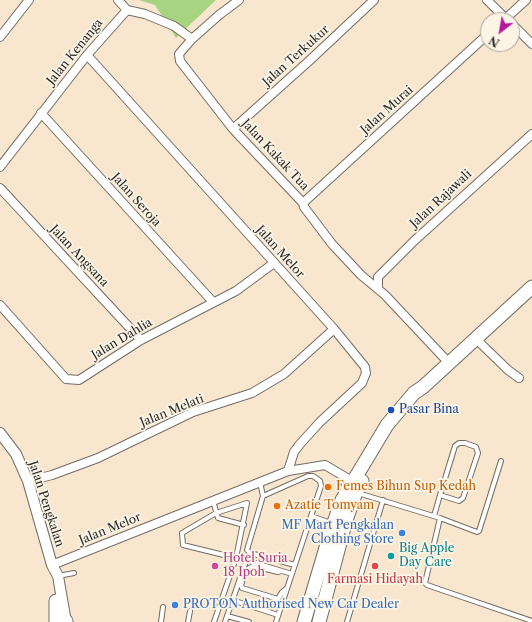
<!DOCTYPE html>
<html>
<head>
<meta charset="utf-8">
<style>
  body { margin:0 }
  #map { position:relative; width:532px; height:622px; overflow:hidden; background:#f8e6cf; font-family:"Libre Caslon Text",serif }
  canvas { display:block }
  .north { position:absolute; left:480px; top:12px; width:40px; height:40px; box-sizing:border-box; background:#fcf5e5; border:1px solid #a8a49b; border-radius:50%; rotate:211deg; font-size:11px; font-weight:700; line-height:16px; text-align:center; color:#2b2b2b }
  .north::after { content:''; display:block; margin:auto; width:14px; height:18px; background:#b5179e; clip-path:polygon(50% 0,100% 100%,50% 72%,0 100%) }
</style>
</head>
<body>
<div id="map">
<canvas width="532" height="622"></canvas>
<div class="north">N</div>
</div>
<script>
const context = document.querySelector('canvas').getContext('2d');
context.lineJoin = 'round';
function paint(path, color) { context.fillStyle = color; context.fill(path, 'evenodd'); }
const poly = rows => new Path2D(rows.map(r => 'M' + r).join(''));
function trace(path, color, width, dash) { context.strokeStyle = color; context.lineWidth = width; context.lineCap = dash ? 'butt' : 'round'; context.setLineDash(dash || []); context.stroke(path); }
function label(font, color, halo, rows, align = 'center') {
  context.font = font + ' "Libre Caslon Text",serif'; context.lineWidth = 3.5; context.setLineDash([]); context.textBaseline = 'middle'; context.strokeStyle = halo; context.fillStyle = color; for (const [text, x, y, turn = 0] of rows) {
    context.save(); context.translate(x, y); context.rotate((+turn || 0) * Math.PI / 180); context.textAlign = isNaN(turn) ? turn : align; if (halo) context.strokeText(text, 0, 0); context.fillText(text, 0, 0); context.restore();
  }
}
paint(poly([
  [139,0,216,0,176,38,155,5]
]), '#a6d481');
const service = poly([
  [260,482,263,496,247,550,250,553,295,565],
  [358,493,440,518,425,583,427,585,532,621],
  [263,496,308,476,313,476,320,481,321,486,276,622],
  [213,501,218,518,244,525],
  [311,516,331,523],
  [434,516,440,495,459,501,463,498,478,453,476,447,465,443,459,443,455,446,440,495],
  [440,518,477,532,479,531,501,461],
  [281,571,278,572,253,566,246,570,241,585,242,588,278,599,282,592,287,588],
  [58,576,74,573],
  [232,600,278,615],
  [227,616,249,622],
  [161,622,163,607],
  [188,622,190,611],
  [214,622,236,558,247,503,216,513,182,533,183,545,236,558],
  [225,622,246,561,249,561,292,574],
  [347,622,383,500]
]);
const minor = poly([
  [118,0,127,10],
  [239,0,219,15,192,39,179,54,180,61,233,129,303,203,304,207,332,244,361,275,385,295,448,362],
  [487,0,507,20],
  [504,20,526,0],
  [512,24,532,44],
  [0,37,29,0],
  [87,55,334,329,365,367,366,373,362,383,320,422,300,444,294,452,288,471],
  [41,113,213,302],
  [233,129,309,61,374,0],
  [0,167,87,55,127,10,145,14,174,26,192,39],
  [0,188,141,340],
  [303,203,488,34],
  [378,288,378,277,414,241,532,134],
  [0,305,66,379,79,380,141,340,236,291,274,263],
  [475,338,508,370,519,378],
  [28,481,52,475,98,458,193,412,252,393,284,374,334,329],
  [52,565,288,471,325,465,352,481]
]);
const tertiary = poly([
  [0,433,16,454,28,481,52,565,58,576,66,622]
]);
const primary = poly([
  [66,621,66,622],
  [56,622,56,601],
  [304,622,330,534,342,500,387,425,414,393,423,387,532,287],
  [319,622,346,520,356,492,362,481]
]);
trace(service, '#736c64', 6);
trace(minor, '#736c64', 10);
trace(tertiary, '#736c64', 12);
trace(primary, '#736c64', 15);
trace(service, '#fff', 4);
trace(minor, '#fff', 8);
trace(tertiary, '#fff', 10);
trace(primary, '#fff', 13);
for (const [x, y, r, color] of [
  [391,410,4,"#1a4fb4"],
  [328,487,4,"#e8710a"],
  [277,506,4,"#e8710a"],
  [402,533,4,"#3f7fe0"],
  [391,556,4,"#0f9aa8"],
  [215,566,4,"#d1479c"],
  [375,566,4,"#e0444e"],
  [175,605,4,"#3f7fe0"]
]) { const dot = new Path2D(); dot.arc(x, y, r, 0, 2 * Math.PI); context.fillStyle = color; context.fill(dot); trace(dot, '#fcf5e5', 1.5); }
label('12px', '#2b2b2b', '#fcf5e5', [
  ["Jalan Kenanga",75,52,-51],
  ["Jalan Terkukur",296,56,-42],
  ["Jalan Murai",387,110,-42],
  ["Jalan Kakak Tua",275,155,47],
  ["Jalan Rajawali",441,199,-43],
  ["Jalan Seroja",136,200,48],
  ["Jalan Melor",280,252,48],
  ["Jalan Angsana",79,256,47],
  ["Jalan Dahlia",122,339,-31],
  ["Jalan Melati",172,411,-22],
  ["Jalan Pengkalan",46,504,72],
  ["Jalan Melor",110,529,-22]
]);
label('12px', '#164399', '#fcf5e5', [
  ["Pasar Bina",399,410]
], 'left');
label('12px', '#c56008', '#fcf5e5', [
  ["Femes Bihun Sup Kedah",336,487],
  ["Azatie Tomyam",285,506]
], 'left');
label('12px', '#366cbe', '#fcf5e5', [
  ["MF Mart Pengkalan",394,526],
  ["Clothing Store",394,540],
  ["PROTON Authorised New Car Dealer",183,605,"left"]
], 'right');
label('12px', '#0d838f', '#fcf5e5', [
  ["Big Apple",399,549],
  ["Day Care",399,563]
], 'left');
label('12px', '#b23c85', '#fcf5e5', [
  ["Hotel Suria",223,559],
  ["18 Ipoh",223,573]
], 'left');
label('12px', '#be3a42', '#fcf5e5', [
  ["Farmasi Hidayah",375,580]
]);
</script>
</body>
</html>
